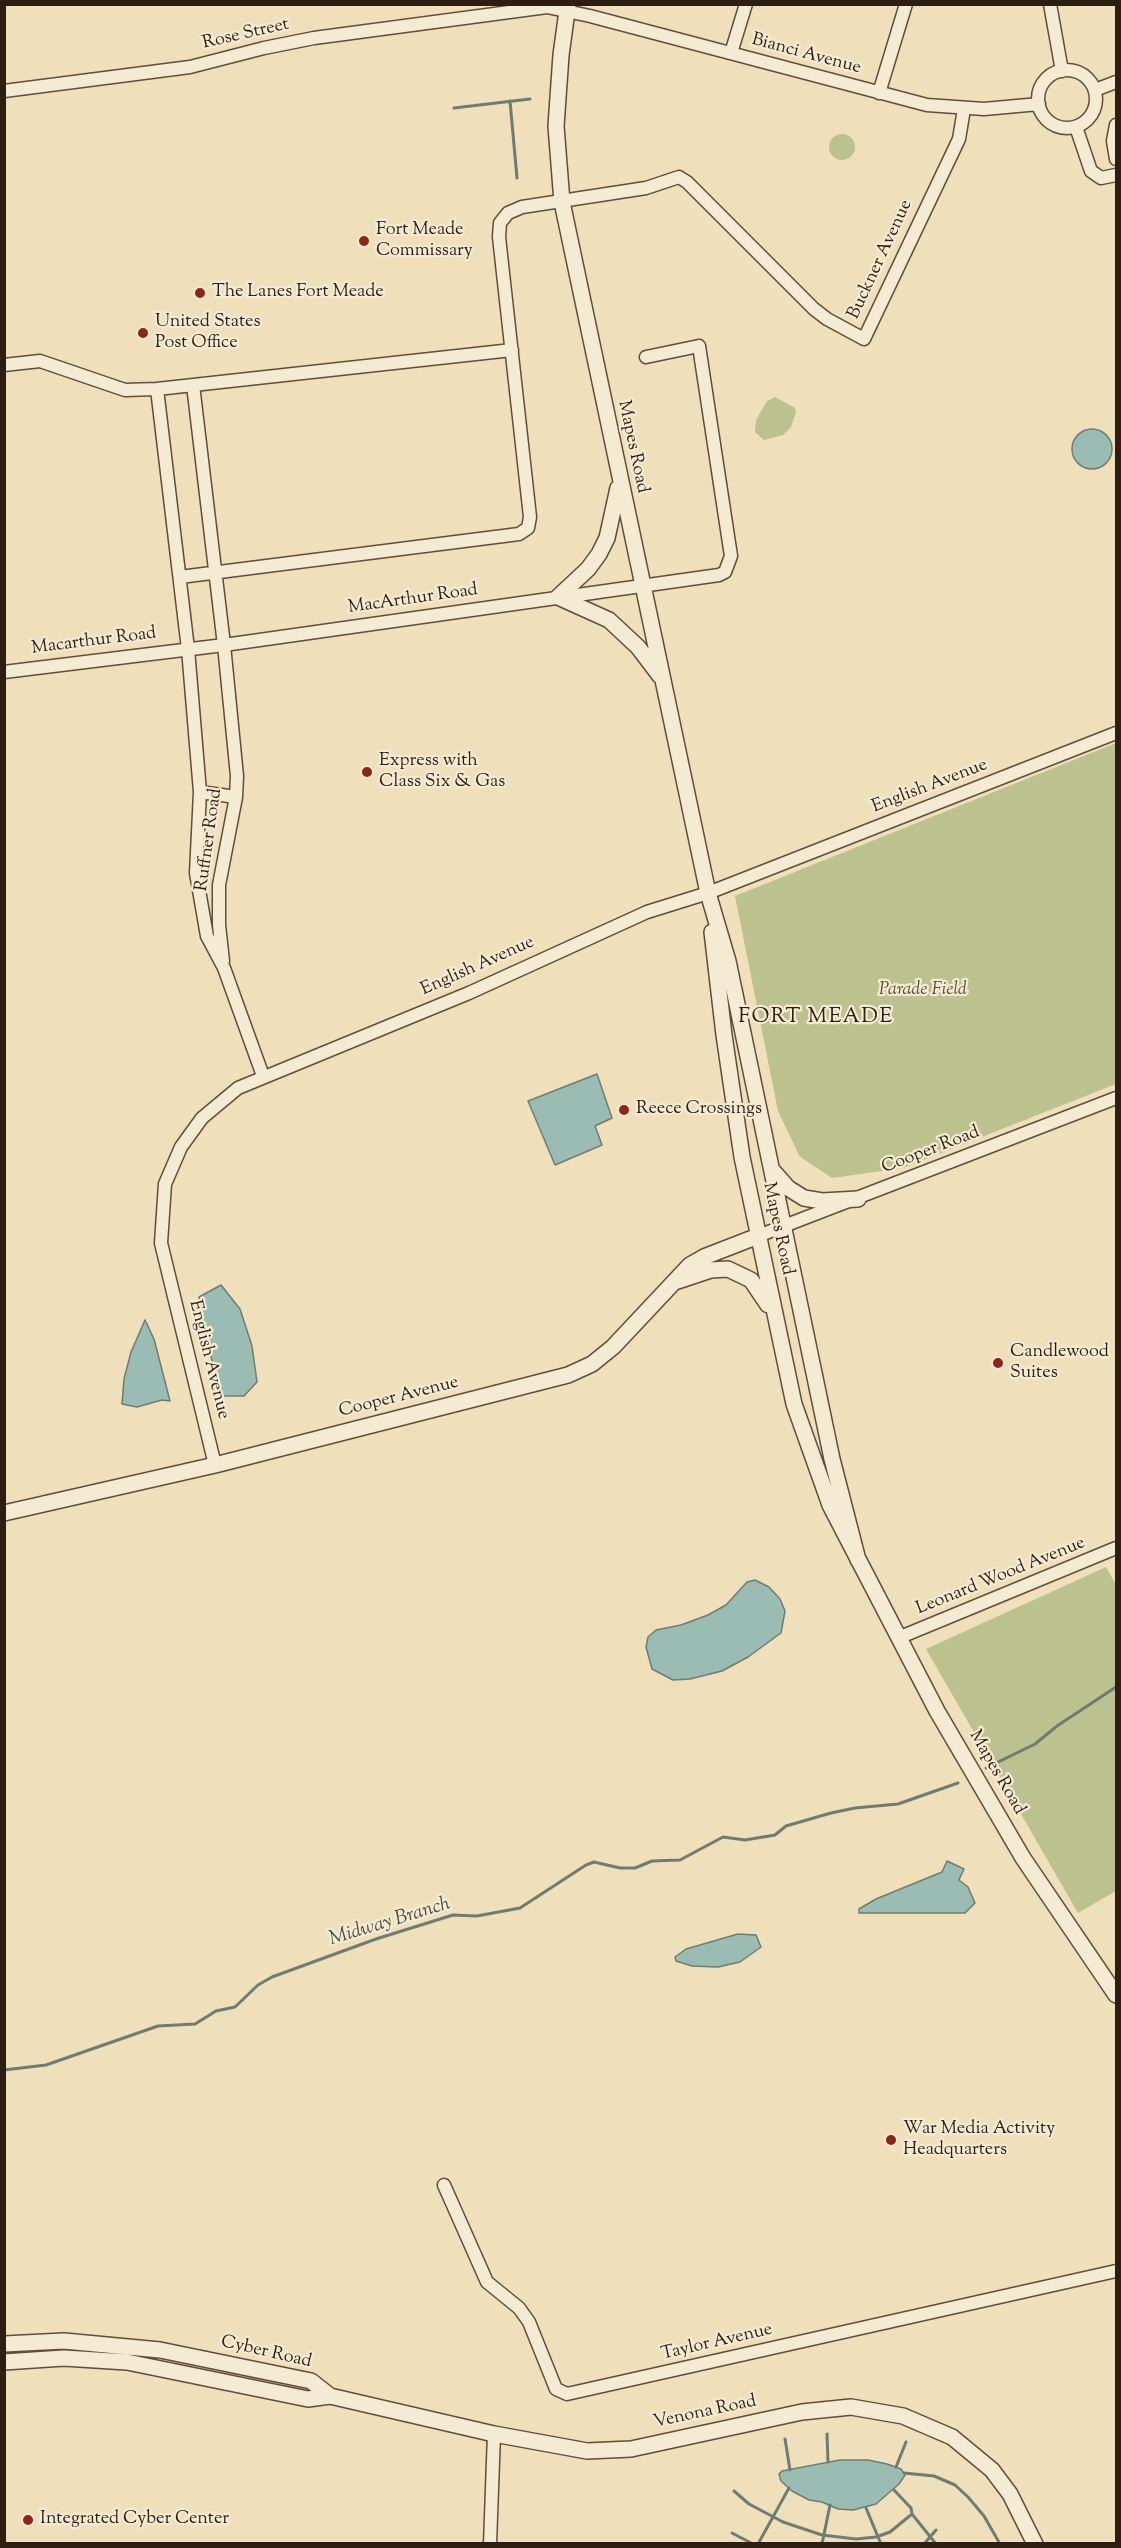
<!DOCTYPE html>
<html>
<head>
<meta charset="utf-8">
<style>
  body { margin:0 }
  #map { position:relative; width:1121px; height:2548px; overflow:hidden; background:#efdfba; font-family:"Sorts Mill Goudy",serif }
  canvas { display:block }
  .frame { position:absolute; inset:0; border:6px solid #2e1d11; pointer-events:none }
</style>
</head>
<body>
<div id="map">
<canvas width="1121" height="2548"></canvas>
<div class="frame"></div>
</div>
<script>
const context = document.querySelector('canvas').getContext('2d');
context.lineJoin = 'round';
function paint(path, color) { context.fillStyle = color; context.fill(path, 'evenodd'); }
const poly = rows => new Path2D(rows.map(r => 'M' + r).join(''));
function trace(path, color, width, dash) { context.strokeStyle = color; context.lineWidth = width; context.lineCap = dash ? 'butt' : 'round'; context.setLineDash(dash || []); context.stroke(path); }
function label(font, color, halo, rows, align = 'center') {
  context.font = font + ' "Sorts Mill Goudy",serif'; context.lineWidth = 4.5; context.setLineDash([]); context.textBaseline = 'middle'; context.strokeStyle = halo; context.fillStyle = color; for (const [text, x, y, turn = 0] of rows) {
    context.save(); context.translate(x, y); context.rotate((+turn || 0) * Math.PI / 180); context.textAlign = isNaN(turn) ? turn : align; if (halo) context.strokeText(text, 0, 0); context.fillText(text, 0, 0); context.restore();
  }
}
paint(poly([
  '829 147a13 13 0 1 1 26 0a13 13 0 1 1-26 0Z',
  [775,397,795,408,796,412,791,427,783,435,764,440,755,432,756,420,767,401],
  [1116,743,1116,1084,903,1168,832,1178,802,1158,799,1155,778,1111,735,896],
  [1106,1567,1116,1585,1116,1891,1078,1913,926,1649]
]), '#bbc18f');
const water = poly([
  '1072 449a20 20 0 1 1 40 0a20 20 0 1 1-40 0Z',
  [597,1074,612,1118,595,1126,602,1145,555,1165,528,1101,597,1074],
  [221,1285,240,1309,252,1346,257,1382,244,1396,224,1396,215,1374,201,1312,199,1297,221,1285],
  [145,1320,154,1339,170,1401,162,1400,137,1407,122,1404,124,1379,131,1352,145,1320],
  [755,1580,769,1587,780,1599,785,1611,781,1633,748,1657,722,1671,690,1679,673,1680,652,1669,646,1647,648,1637,656,1630,681,1625,708,1615,726,1605,747,1582,755,1580],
  [947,1861,964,1869,959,1880,968,1887,975,1903,965,1913,859,1913,859,1909,876,1899,942,1872,947,1861],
  [738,1934,756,1935,761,1947,740,1962,718,1967,692,1966,676,1961,675,1957,686,1949,738,1934],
  [840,2460,868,2460,887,2464,901,2469,905,2475,899,2484,876,2504,853,2510,838,2509,822,2502,809,2500,792,2491,781,2481,779,2474,782,2471,840,2460]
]);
paint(water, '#9abcb2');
trace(water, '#6f7c72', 1.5);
trace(poly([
  [510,101,517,178],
  [454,108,530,99],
  [986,1768,1035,1744,1057,1726,1116,1687],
  [4,2070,46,2065,158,2026,195,2024,216,2011,235,2007,258,1985,272,1977,376,1939,453,1915,477,1916,520,1908,586,1865,594,1862,620,1868,635,1868,652,1861,680,1860,723,1837,745,1840,775,1835,786,1826,831,1813,855,1808,898,1804,958,1783],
  [827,2434,828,2462],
  [785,2439,790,2470],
  [896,2467,906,2442],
  [904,2473,934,2476,955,2485,968,2497,984,2516,1000,2544],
  [734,2491,749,2504,783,2522,822,2535,856,2539,876,2537,890,2532,912,2514,911,2508,894,2490],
  [866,2508,881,2544],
  [912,2514,936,2544],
  [732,2533,753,2544],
  [758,2544,789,2488],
  [822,2544,830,2505],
  [924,2544,936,2530]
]), '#6f7c72', 3);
const minor = poly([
  [1050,4,1062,71],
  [731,53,746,4],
  '1038 99a29 29 0 1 1 58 0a29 29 0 1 1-58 0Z',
  [1095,90,1116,82],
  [4,91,190,67,264,48,314,38,547,7,590,16,927,105,984,109,1039,104],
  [879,93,906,4],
  [1116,125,1113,141,1116,159],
  [1076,127,1091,171,1101,178,1116,175],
  [4,365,40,361,125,390,157,389,512,350],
  [193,385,224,645,237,776,236,797,219,885,219,925,223,961],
  [157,389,188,649,200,792,196,873,207,936,224,968,263,1076],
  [180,577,519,534,528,528,530,517,499,237,500,223,508,213,522,207,646,188,679,177,687,182,814,309,827,319,864,339,959,139,964,109],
  [4,672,224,645,719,575,725,572,731,556,699,346,646,357],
  [200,792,236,797],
  [758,1236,1116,1098],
  [215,1465,161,1243,165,1184,181,1147,202,1118,238,1088,469,993,647,912,708,893,1116,733],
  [898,1638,1116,1548],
  [444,2185,487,2282,519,2308,529,2322,556,2389,567,2394,1116,2271],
  [490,2544,494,2434]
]);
const tertiary = poly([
  [568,4,561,55,556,126,562,202,708,893,728,961,832,1459,858,1560],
  [618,488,607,538,599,554,588,569,558,597,609,620,638,647,660,676],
  [712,932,724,1035,742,1157,794,1404,830,1505,937,1711,1023,1858,1116,1995],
  [773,1171,788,1188,804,1198,822,1201,858,1199],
  [675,1282,711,1270,728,1269,751,1280,768,1305],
  [4,1513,215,1465,568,1375,592,1364,613,1347,690,1265,704,1257,758,1236],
  [4,2344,64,2341,160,2350,311,2381,330,2396],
  [4,2362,64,2358,127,2362,308,2399,330,2396,494,2434,587,2451,631,2449,802,2412,851,2407,903,2416,952,2437,992,2470,1010,2494,1035,2544]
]);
trace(minor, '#5e4e3b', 15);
trace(tertiary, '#5e4e3b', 18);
trace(minor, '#f5ead2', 12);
trace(tertiary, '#f5ead2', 15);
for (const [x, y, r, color] of [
  [364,241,6,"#8f2418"],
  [200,293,6,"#8f2418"],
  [143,333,6,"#8f2418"],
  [367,772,6,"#8f2418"],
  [624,1110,6,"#8f2418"],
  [998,1363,6,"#8f2418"],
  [891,2140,6,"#8f2418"],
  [28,2520,6,"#8f2418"]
]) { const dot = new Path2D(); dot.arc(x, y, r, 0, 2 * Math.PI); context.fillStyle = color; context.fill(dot); trace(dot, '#f5ead2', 2); }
label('18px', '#2e1d11', '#f5ead2', [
  ["Rose Street",246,35,-13],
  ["Bianci Avenue",806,55,15],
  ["Buckner Avenue",881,260,-65],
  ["Mapes Road",632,447,78],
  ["MacArthur Road",413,600,-8],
  ["Macarthur Road",94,642,-7],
  ["English Avenue",930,787,-21],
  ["Ruffner Road",210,840,-82],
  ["English Avenue",478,967,-24],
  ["Cooper Road",931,1151,-21],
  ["Mapes Road",777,1229,78],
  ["English Avenue",208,1360,76],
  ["Cooper Avenue",399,1398,-14],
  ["Leonard Wood Avenue",1001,1577,-22],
  ["Mapes Road",996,1773,60],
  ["Taylor Avenue",717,2343,-13],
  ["Cyber Road",266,2353,13],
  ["Venona Road",705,2413,-12]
]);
label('18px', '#2e1d11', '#f5ead2', [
  ["Fort Meade",376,231],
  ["Commissary",376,252],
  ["The Lanes Fort Meade",212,293],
  ["United States",155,323],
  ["Post Office",155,344],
  ["Express with",379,762],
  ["Class Six & Gas",379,783],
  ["Reece Crossings",636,1110],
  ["Candlewood",1010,1353],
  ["Suites",1010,1374],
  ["War Media Activity",903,2130],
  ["Headquarters",903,2151],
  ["Integrated Cyber Center",40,2520]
], 'left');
label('italic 18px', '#584e37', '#f5ead2', [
  ["Parade Field",923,991]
]);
label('italic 20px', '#4e4d41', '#f5ead2', [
  ["Midway Branch",390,1923,-17]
]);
context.letterSpacing = '1.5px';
label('21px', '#2e1d11', '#f5ead2', [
  ["FORT MEADE",816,1018]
]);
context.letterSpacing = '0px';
</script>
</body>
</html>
